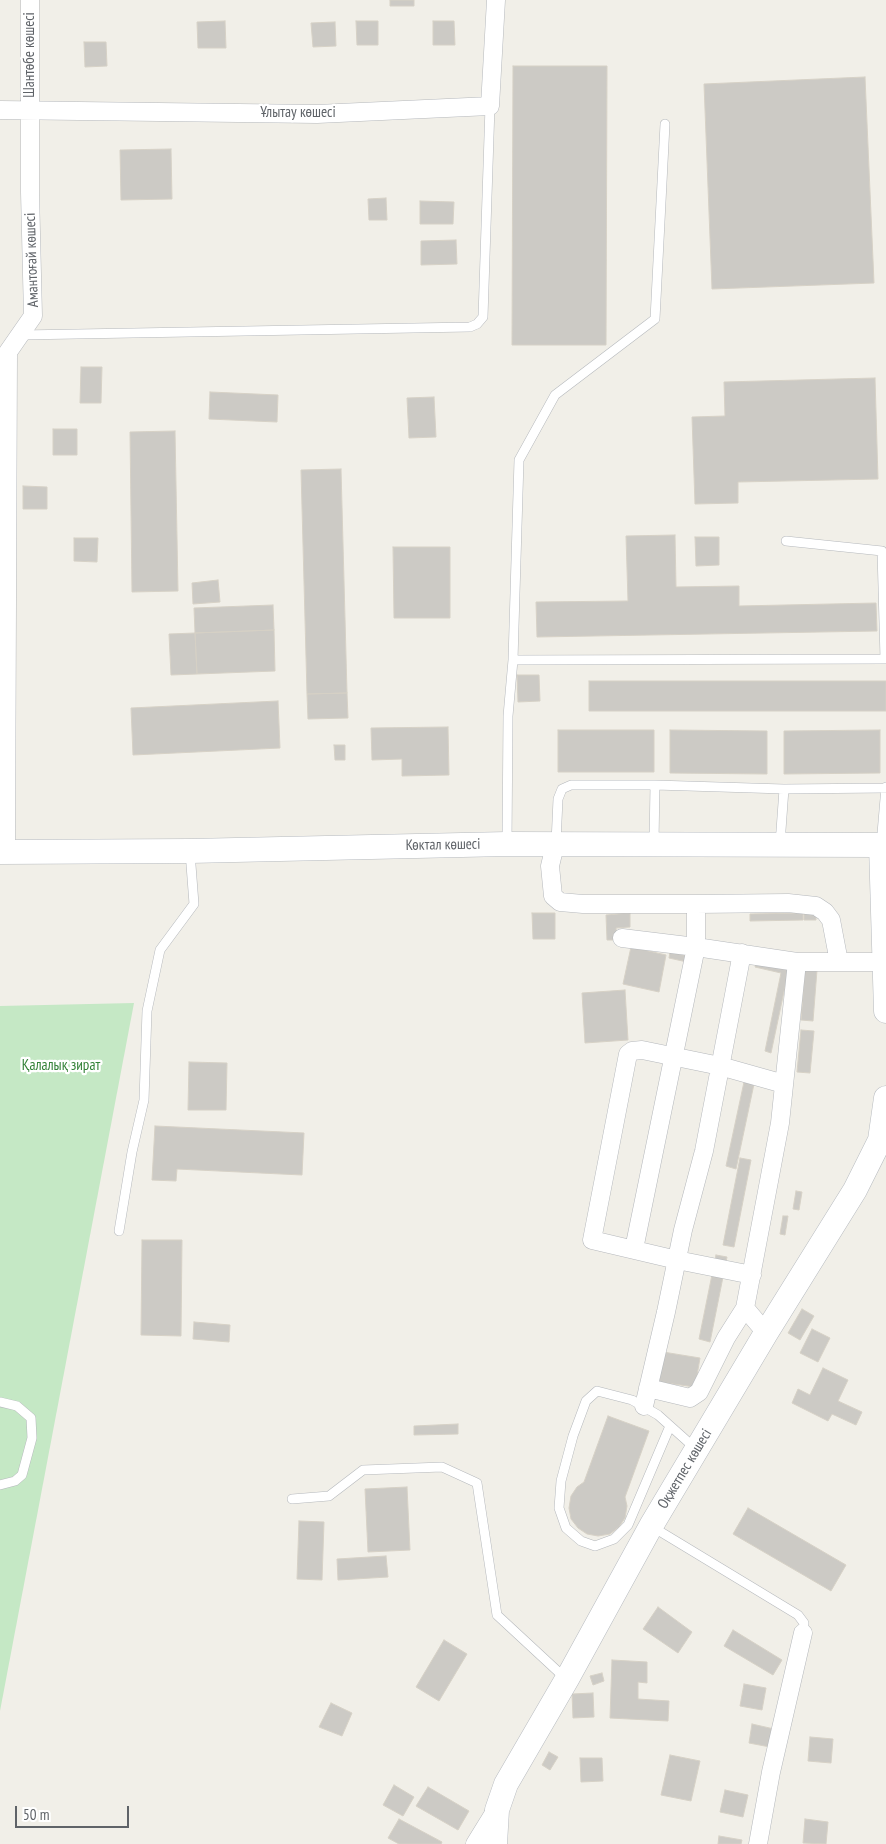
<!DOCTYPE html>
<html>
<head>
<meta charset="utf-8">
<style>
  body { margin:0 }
  #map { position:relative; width:886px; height:1844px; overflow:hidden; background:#f1efe8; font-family:"PT Sans Narrow",sans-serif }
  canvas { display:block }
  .scale { position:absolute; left:15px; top:1806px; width:114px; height:22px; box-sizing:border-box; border:2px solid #5f6368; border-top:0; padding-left:6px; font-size:15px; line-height:18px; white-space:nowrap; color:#5f6368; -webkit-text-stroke:4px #fff; paint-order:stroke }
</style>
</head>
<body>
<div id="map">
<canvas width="886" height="1844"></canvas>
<div class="scale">50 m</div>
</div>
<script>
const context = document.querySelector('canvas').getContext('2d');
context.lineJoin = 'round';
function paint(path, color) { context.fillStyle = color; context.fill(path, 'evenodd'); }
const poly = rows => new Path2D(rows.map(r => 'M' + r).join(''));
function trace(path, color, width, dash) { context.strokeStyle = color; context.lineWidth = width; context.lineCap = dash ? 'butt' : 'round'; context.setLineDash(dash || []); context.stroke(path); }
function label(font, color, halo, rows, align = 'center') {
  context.font = font + ' "PT Sans Narrow",sans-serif'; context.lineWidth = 4.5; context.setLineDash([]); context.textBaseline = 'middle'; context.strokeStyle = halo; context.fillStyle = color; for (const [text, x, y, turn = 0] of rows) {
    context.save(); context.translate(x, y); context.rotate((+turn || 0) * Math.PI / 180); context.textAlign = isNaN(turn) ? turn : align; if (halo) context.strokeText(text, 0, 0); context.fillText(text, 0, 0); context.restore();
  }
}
paint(poly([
  [134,1003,0,1711,0,1006]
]), '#c5e8c5');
const building = poly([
  [390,0,414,0,414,6,390,6,390,0],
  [225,21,226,48,198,48,197,22,225,21],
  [356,21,378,21,378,45,357,45,356,21],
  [433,21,454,21,455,45,433,45,433,21],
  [335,22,336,46,313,47,311,23,335,22],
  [84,42,106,42,107,66,85,67,84,42],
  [513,66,607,66,606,345,512,345,513,66],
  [865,77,874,283,712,289,704,84,865,77],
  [171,149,172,199,121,200,120,150,171,149],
  [386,198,387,220,369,220,368,199,386,198],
  [420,201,454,202,453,224,420,224,420,201],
  [456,240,457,264,421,265,421,241,456,240],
  [81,367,102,367,101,403,80,403,81,367],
  [875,378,878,479,738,482,738,503,695,504,692,417,725,416,724,382,875,378],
  [210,392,278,395,277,422,209,419,210,392],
  [434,397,436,437,409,438,407,398,434,397],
  [53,429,77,429,77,455,53,455,53,429],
  [175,431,178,591,132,592,130,432,175,431],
  [341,469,347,693,307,694,301,470,341,469],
  [23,486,47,487,47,509,23,509,23,486],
  [675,535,676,587,739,586,739,606,876,603,877,631,537,637,536,602,628,601,626,536,675,535],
  [695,537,719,537,719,565,696,566,695,537],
  [74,538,98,538,97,562,74,561,74,538],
  [393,547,450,547,450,618,394,618,393,547],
  [218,580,220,602,193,604,192,583,218,580],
  [273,605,274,630,195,633,194,608,273,605],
  [274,630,275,671,197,674,195,633,274,630],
  [195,633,197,674,171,675,169,634,195,633],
  [517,675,539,675,540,701,518,702,517,675],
  [589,681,886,681,886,711,589,711,589,681],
  [347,693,348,718,308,719,307,694,347,693],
  [278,701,280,748,133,755,131,708,278,701],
  [448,727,449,775,402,776,402,759,372,760,371,728,448,727],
  [558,730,654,730,654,772,558,772,558,730],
  [670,730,767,731,767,774,670,773,670,730],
  [880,730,880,773,784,774,784,731,880,730],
  [334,745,345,745,345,760,335,760,334,745],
  [532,913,555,913,555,939,533,939,532,913],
  [630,913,630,927,616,928,617,940,607,940,606,915,630,913],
  [803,913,803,920,750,921,750,914,803,913],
  [804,914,816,914,816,920,804,920,804,914],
  [631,947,666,955,659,992,623,984,631,947],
  [670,952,688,956,687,962,669,958,670,952],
  [757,961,789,968,771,1053,765,1051,781,973,755,967,757,961],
  [805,969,817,970,813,1021,801,1020,805,969],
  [625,990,628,1040,585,1043,582,993,625,990],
  [801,1030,814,1031,810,1073,797,1072,801,1030],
  [189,1062,227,1063,226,1110,188,1110,189,1062],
  [744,1082,754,1084,736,1169,726,1166,744,1082],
  [155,1126,304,1133,302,1175,177,1169,176,1181,152,1180,155,1126],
  [740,1158,751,1160,734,1247,723,1245,740,1158],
  [796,1191,802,1192,799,1210,793,1209,796,1191],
  [783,1216,788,1216,785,1235,780,1234,783,1216],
  [142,1240,182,1240,181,1336,141,1335,142,1240],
  [716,1255,727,1257,710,1342,699,1339,716,1255],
  [802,1309,814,1316,800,1340,788,1333,802,1309],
  [194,1322,230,1325,229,1342,193,1339,194,1322],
  [812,1329,830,1338,818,1362,800,1353,812,1329],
  [663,1352,700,1358,695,1387,659,1382,663,1352],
  [823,1368,848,1380,838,1401,862,1412,856,1425,832,1414,828,1421,792,1403,798,1389,810,1395,823,1368],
  [608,1416,649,1431,625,1497,627,1506,625,1518,619,1527,610,1534,598,1536,587,1534,578,1528,571,1519,569,1508,571,1496,577,1487,584,1482,608,1416],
  [458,1424,458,1434,414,1435,414,1426,458,1424],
  [407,1487,410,1550,368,1552,365,1489,407,1487],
  [748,1508,846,1565,831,1591,733,1534,748,1508],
  [299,1521,324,1522,322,1580,297,1579,299,1521],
  [386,1556,388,1577,338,1580,337,1559,386,1556],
  [658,1607,692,1632,678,1653,643,1629,658,1607],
  [733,1630,782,1660,773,1675,724,1646,733,1630],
  [444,1640,467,1654,439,1701,416,1687,444,1640],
  [612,1660,647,1662,647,1683,638,1682,638,1699,669,1701,668,1721,610,1718,612,1660],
  [602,1673,604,1681,593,1685,590,1676,602,1673],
  [744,1684,766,1688,762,1710,740,1706,744,1684],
  [593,1693,594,1717,573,1718,572,1694,593,1693],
  [331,1703,352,1713,342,1736,319,1727,331,1703],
  [752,1724,774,1729,770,1747,749,1743,752,1724],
  [810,1737,833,1739,831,1763,808,1761,810,1737],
  [549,1752,558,1757,550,1770,542,1765,549,1752],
  [670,1755,700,1761,691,1801,661,1795,670,1755],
  [580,1758,602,1758,603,1781,581,1782,580,1758],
  [394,1785,414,1797,403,1816,383,1805,394,1785],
  [428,1787,469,1811,458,1830,416,1806,428,1787],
  [725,1790,748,1795,743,1817,720,1812,725,1790],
  [399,1819,442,1842,441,1844,399,1844,388,1838,399,1819],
  [805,1819,828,1822,826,1844,803,1843,805,1819],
  [719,1836,742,1840,741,1844,718,1844,719,1836]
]);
paint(building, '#cccac5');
trace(building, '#d6d1c6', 1);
const lane = poly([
  [21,335,470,327,477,324,483,317,490,106],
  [513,660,885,659,882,551,786,541],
  [654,842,655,785],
  [556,843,558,799,562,789,571,785,655,785,784,789,886,788],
  [507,844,508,716,513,660,519,460,555,395,655,319,665,124],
  [780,844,784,789],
  [881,845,886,787],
  [119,1231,132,1152,144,1100,147,1011,160,950,194,904,190,852],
  [0,1402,17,1406,31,1418,32,1438,22,1475,15,1481,0,1485],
  [670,1426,628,1525,614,1539,595,1546,581,1541,566,1528,559,1508,561,1481,573,1436,586,1401,597,1391,632,1400,658,1415,696,1449],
  [292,1499,329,1496,363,1470,442,1467,477,1483,497,1615,565,1678],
  [651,1526,798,1615,804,1623,803,1633]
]);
const street = poly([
  [0,110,317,114,490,106,496,0],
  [555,845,550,866,553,896,560,902,583,904,696,904,696,947,797,962,780,1123,745,1308,766,1333],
  [6,852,8,352,33,316,30,192,30,0],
  [696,904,788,903,816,906,825,912,831,920,839,962],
  [622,938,696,947,634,1249],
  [797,962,884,962],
  [752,1275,677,1260,592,1240,628,1054,632,1051,642,1050,720,1066,784,1084],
  [648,1388,690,1398,699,1392,726,1338,745,1308],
  [644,1406,666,1312,683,1230,704,1151,742,953],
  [475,1844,496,1810],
  [758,1844,771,1772,803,1633]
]);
const secondary = poly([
  [0,852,190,851,507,844,881,845,886,1011],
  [495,1844,497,1810,506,1784,567,1679,651,1526,766,1333,855,1190,880,1140,886,1098]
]);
trace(lane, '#b5b8bc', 10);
trace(street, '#b5b8bc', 19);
trace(secondary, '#b6babf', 25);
trace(lane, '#fff', 9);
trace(street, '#fff', 18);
trace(secondary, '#fff', 24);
label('15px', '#5f6368', '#fff', [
  ["Шантөбе көшесі",30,55,-90],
  ["Ұлытау көшесі",298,113],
  ["Амантоғай көшесі",32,260,-92],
  ["Көктал көшесі",443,845,-1],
  ["Оқжетпес көшесі",685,1469,-59]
]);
label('15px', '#348238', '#fff', [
  ["Қалалық зират",61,1066]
]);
</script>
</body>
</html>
